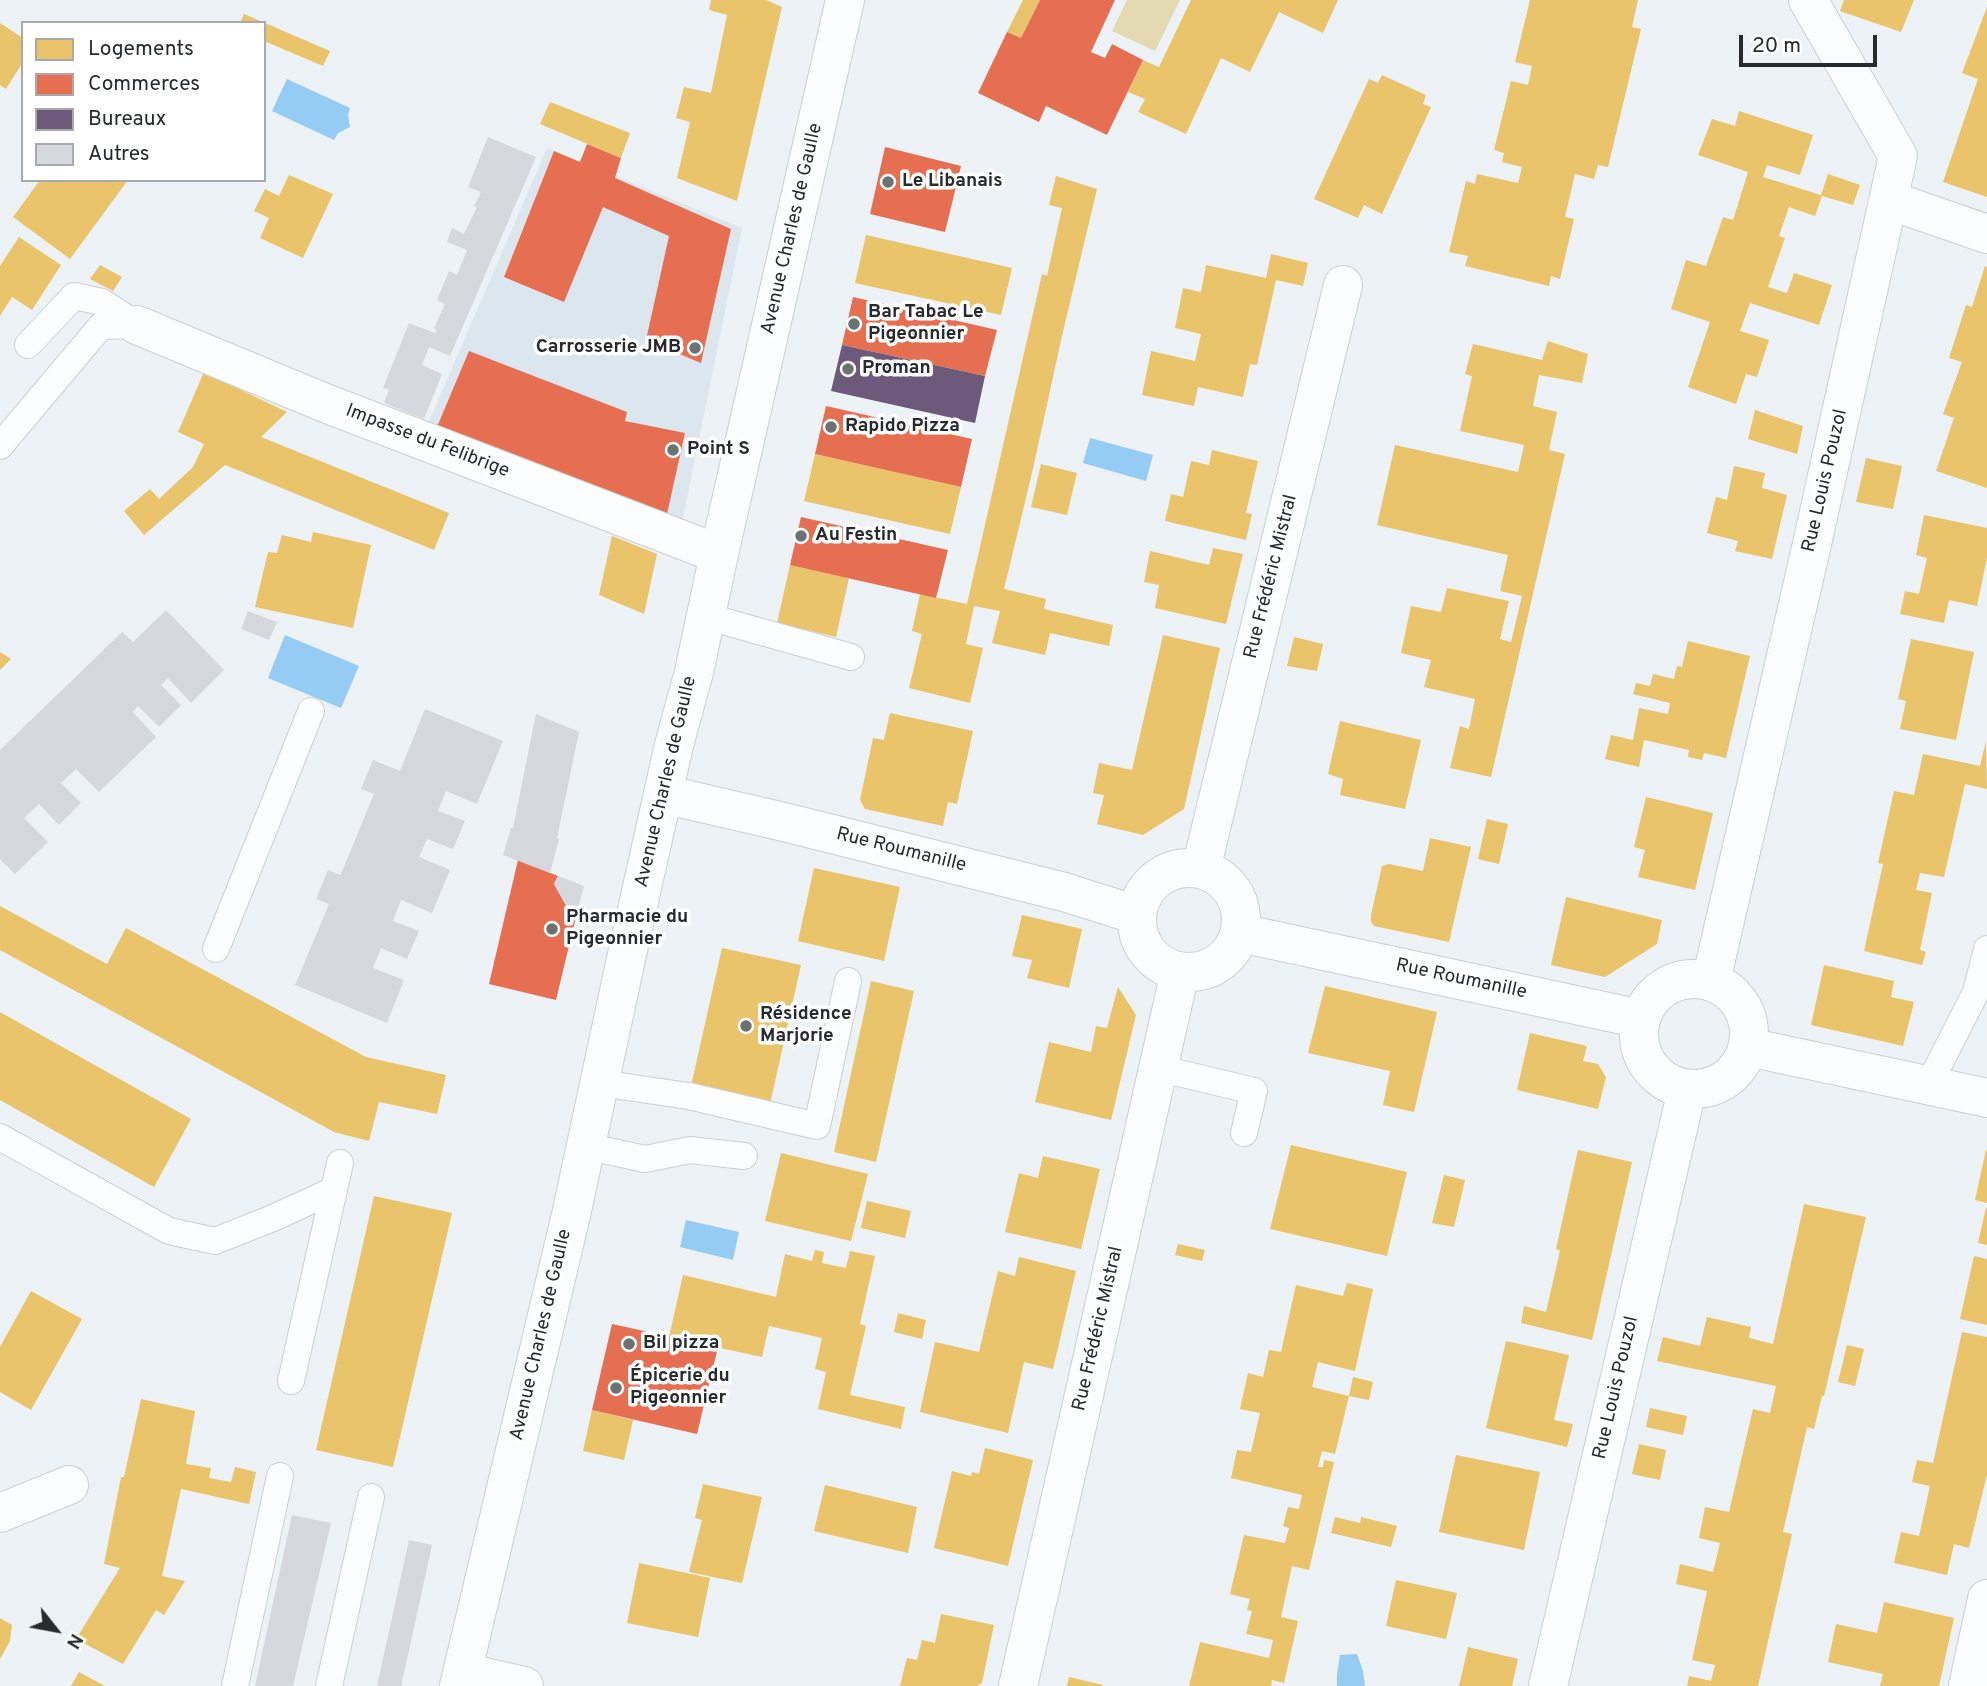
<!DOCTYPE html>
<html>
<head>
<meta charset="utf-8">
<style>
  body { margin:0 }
  #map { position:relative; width:1987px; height:1686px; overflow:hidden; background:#edf2f6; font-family:Overpass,sans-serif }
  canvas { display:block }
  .legend { position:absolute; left:21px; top:21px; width:245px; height:161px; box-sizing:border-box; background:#fff; border:2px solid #a9aaab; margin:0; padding:9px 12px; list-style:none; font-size:21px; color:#272b2e }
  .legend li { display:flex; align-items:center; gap:14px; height:35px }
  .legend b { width:35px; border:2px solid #a9aaab }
  .north { position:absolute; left:21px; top:1595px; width:70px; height:70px; -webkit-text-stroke:5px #fff; paint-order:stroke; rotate:121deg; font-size:19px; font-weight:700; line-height:28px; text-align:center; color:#272b2e }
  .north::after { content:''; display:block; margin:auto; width:24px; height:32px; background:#272b2e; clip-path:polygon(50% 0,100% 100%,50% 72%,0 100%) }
  .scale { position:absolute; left:1739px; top:35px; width:138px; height:32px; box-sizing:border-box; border:4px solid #272b2e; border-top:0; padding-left:9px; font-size:21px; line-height:24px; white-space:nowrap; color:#272b2e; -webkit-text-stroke:5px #fff; paint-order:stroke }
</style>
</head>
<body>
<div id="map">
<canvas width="1987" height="1686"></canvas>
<ul class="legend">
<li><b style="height:19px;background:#e9c46a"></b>Logements</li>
<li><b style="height:19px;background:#e76f51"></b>Commerces</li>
<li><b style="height:19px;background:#6d597a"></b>Bureaux</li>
<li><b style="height:19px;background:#d5d9dd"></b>Autres</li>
</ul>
<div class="north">N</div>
<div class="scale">20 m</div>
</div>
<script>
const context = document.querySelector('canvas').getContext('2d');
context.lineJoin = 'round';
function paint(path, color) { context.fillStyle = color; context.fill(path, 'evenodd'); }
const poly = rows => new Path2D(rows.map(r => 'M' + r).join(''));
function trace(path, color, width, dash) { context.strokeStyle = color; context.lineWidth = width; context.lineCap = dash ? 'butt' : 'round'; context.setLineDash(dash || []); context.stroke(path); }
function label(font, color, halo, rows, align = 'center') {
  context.font = font + ' Overpass,sans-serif'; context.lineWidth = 7; context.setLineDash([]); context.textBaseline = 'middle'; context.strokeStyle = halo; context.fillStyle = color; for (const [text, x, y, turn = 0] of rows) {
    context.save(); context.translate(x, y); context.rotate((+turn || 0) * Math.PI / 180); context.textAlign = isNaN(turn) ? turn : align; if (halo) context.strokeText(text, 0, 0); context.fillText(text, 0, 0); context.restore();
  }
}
paint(poly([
  [547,148,742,228,681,527,427,426]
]), '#dbe6ef');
paint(poly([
  [1127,0,1180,0,1155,51,1112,31]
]), '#e3d9b3');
paint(poly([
  [287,79,350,108,348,115,350,127,338,133,334,140,272,111],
  [1090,438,1153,455,1146,481,1083,463],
  [285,635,359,666,341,708,268,678],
  [686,1220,739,1232,733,1260,680,1247],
  [1357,1654,1363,1671,1365,1686,1337,1686,1337,1674,1340,1655]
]), '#94ccf4');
paint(poly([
  [711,0,766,0,782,7,737,201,677,178,690,122,676,118,684,87,711,93,727,15,709,10],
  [1023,0,1040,0,1021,38,1007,32],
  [1191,0,1338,0,1323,33,1279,12,1250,72,1221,58,1186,134,1138,112,1145,99,1128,92,1143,60,1159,67],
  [1530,0,1638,0,1632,27,1641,29,1608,167,1598,165,1594,179,1575,174,1565,217,1574,219,1560,279,1551,276,1549,286,1465,266,1468,256,1449,252,1466,181,1475,184,1477,174,1518,183,1522,167,1502,162,1504,153,1494,150,1511,81,1528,85,1532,66,1515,62],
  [1844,0,1914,0,1901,32,1840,11],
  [1987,7,1987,197,1943,182,1978,79,1962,73],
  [244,14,330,51,323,66,264,41,264,23,240,23],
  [0,23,23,38,23,62,6,89,0,85],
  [1382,75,1426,95,1423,104,1431,107,1382,214,1364,205,1358,218,1314,199,1369,79,1378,83],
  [550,102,630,133,621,158,540,124],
  [1739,111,1813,135,1800,175,1767,165,1763,177,1821,195,1828,174,1860,185,1853,205,1822,196,1815,216,1789,207,1779,236,1785,238,1768,287,1787,293,1794,273,1832,285,1819,325,1750,303,1740,331,1769,340,1757,377,1746,374,1736,404,1688,387,1710,322,1671,309,1686,260,1706,266,1723,217,1733,220,1748,172,1698,155,1712,119,1735,126],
  [289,175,333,194,303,258,260,238,269,218,254,211,265,189,279,196],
  [1056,176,1097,189,1062,336,1032,473,1004,589,1046,599,1044,609,1113,625,1109,646,1050,633,1045,655,992,643,1000,611,974,606,966,644,983,648,970,703,909,688,922,634,912,631,920,594,967,604,1042,274,1047,276,1062,208,1049,205],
  [40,180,128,180,70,259,13,217],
  [866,235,1012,268,1001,315,855,283],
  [19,237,61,265,32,310,12,297,0,316,0,266],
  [1271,254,1308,263,1303,286,1276,280,1257,365,1250,364,1243,397,1198,387,1194,406,1142,395,1151,351,1195,361,1201,334,1175,328,1183,288,1201,292,1206,265,1266,278],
  [100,265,122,277,113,291,90,279],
  [1985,266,1987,267,1987,488,1936,471,1954,418,1943,414,1962,362,1949,358,1966,305,1972,307],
  [1548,341,1588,354,1582,383,1539,375,1533,406,1557,412,1549,450,1565,454,1491,777,1450,768,1460,726,1469,729,1475,699,1424,687,1431,660,1401,653,1411,606,1441,612,1447,588,1509,601,1500,639,1511,642,1522,596,1500,591,1508,555,1377,525,1395,445,1518,472,1524,445,1460,431,1472,376,1465,374,1473,344,1542,360],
  [204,372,287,412,261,437,449,513,434,550,225,465,144,535,124,511,150,489,159,499,193,467,204,444,178,432],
  [1755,410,1803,426,1797,454,1748,439],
  [1212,450,1258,461,1246,513,1252,514,1246,540,1165,521,1171,494,1183,497,1191,461,1209,465],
  [815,454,961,487,950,534,804,501],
  [1866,458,1902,466,1893,509,1856,502],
  [1041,464,1077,473,1067,515,1031,507],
  [1734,466,1765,473,1762,488,1787,495,1772,559,1735,551,1738,541,1707,533,1716,497,1727,500],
  [1924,515,1987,528,1987,558,1977,606,1949,600,1944,623,1900,614,1905,591,1919,594,1927,558,1916,555],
  [313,532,371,545,353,628,255,607,268,552,277,553,282,535,311,542],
  [612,536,657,554,644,614,599,595],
  [1213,548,1243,554,1226,624,1155,608,1159,585,1144,582,1150,551,1209,565],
  [790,565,849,578,836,637,777,623],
  [1163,635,1220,648,1184,809,1143,835,1097,824,1104,795,1093,793,1099,763,1132,770],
  [1294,637,1323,644,1317,671,1287,666],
  [1911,639,1974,652,1956,740,1900,729,1906,701,1898,699],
  [1688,641,1750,656,1726,758,1704,753,1702,760,1688,757,1689,750,1644,740,1639,767,1605,759,1611,735,1633,740,1639,708,1668,714,1670,703,1633,694,1636,683,1650,686,1653,674,1674,679,1677,666,1682,667],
  [0,652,11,659,0,670],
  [890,713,973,731,957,804,948,802,943,826,865,809,860,800,873,738,884,740],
  [1340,721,1421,740,1405,809,1340,795,1343,779,1328,774],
  [1986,741,1987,789,1965,784,1944,877,1920,873,1916,890,1932,893,1920,950,1926,952,1922,965,1864,951,1883,864,1878,863,1894,791,1914,795,1923,754,1980,766],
  [1646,797,1713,813,1695,890,1638,877,1645,850,1634,847],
  [1487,819,1508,824,1499,864,1478,859],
  [1430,838,1471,847,1449,942,1374,926,1371,922,1371,915,1382,866,1389,864,1423,871],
  [814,868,900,887,884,961,798,941],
  [1566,897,1662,920,1657,944,1605,977,1551,965],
  [0,906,107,964,126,928,366,1057,446,1075,437,1114,379,1102,369,1141,334,1132,0,950],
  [1022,915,1082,929,1069,988,1027,978,1032,960,1012,956],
  [722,948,801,965,770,1104,691,1086],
  [1824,965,1894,981,1891,997,1914,1002,1903,1046,1811,1025],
  [871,981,914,991,876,1162,834,1152],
  [1325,986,1437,1012,1414,1112,1383,1105,1390,1071,1308,1053],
  [1118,987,1136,1015,1111,1120,1035,1102,1049,1042,1091,1052,1096,1026,1107,1028],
  [0,1012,191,1119,154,1187,0,1100],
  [1530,1033,1587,1046,1583,1061,1598,1064,1606,1077,1598,1109,1517,1090],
  [1291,1145,1407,1172,1387,1256,1270,1229],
  [1578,1150,1632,1162,1592,1340,1521,1323,1524,1306,1546,1312,1560,1251,1556,1249],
  [1986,1150,1987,1150,1987,1203,1975,1200],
  [781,1153,868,1174,851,1241,765,1221],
  [1043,1156,1100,1169,1081,1249,1005,1232,1019,1173,1038,1178],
  [1444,1175,1465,1180,1454,1227,1432,1223],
  [374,1196,452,1213,393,1467,316,1450],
  [867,1201,911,1211,905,1238,861,1228],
  [1804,1204,1866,1217,1824,1396,1822,1396,1814,1429,1807,1427,1783,1532,1792,1534,1758,1686,1687,1686,1689,1676,1711,1681,1715,1665,1692,1660,1707,1591,1676,1584,1680,1564,1713,1572,1720,1543,1699,1538,1705,1507,1729,1512,1753,1409,1770,1413,1776,1386,1657,1361,1663,1337,1700,1346,1707,1317,1751,1327,1749,1338,1773,1344],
  [1986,1208,1987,1208,1987,1245,1978,1243],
  [1178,1244,1205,1250,1202,1261,1175,1255],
  [815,1250,824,1252,822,1263,846,1268,850,1251,875,1256,860,1324,866,1326,850,1395,905,1407,901,1429,818,1409,826,1372,815,1369,822,1338,769,1326,762,1357,669,1337,683,1275,776,1297,785,1254,812,1261],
  [1974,1256,1987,1259,1987,1325,1960,1319],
  [1019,1257,1076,1271,1053,1369,1024,1362,1008,1433,920,1412,935,1342,979,1352,998,1271,1015,1276],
  [1347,1283,1373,1289,1355,1371,1318,1362,1312,1387,1349,1396,1335,1454,1322,1451,1318,1467,1323,1467,1324,1460,1334,1462,1309,1570,1292,1566,1281,1617,1298,1621,1284,1683,1272,1680,1271,1686,1189,1686,1200,1642,1269,1658,1273,1640,1246,1634,1252,1611,1247,1610,1250,1599,1230,1594,1244,1535,1285,1543,1289,1528,1283,1526,1288,1507,1299,1509,1302,1495,1231,1478,1237,1450,1251,1452,1260,1413,1240,1409,1248,1373,1263,1377,1269,1350,1281,1352,1296,1285,1343,1296],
  [31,1291,82,1319,31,1410,0,1392,0,1347],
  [898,1313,926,1320,922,1339,894,1332],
  [1962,1332,1987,1337,1987,1475,1969,1548,1954,1544,1947,1575,1894,1563,1901,1532,1919,1536,1930,1486,1912,1482,1917,1460,1933,1463],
  [1506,1341,1569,1355,1554,1420,1573,1424,1567,1447,1486,1428],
  [1847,1345,1864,1349,1855,1386,1838,1382],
  [1353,1377,1373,1382,1369,1400,1349,1396],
  [141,1399,195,1411,186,1464,211,1468,209,1478,231,1482,235,1467,256,1472,249,1504,181,1489,162,1576,185,1581,164,1615,156,1610,123,1664,76,1639,120,1568,104,1564,121,1477,124,1477],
  [1650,1408,1687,1416,1683,1435,1646,1427],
  [592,1410,633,1420,624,1460,583,1451],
  [1639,1444,1666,1450,1660,1480,1632,1474],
  [985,1448,1033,1460,1008,1566,934,1548,952,1471,971,1476,972,1472,979,1474],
  [1456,1455,1540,1472,1524,1550,1439,1532],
  [703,1484,762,1497,742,1583,689,1572,702,1520,695,1518],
  [825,1485,917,1507,908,1553,814,1531],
  [1335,1517,1360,1523,1361,1517,1397,1526,1391,1547,1331,1533],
  [639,1563,710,1578,698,1637,627,1623],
  [1396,1580,1457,1593,1446,1639,1386,1626],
  [1884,1602,1954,1618,1939,1686,1880,1686,1883,1674,1828,1662,1836,1624,1877,1633],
  [941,1614,994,1625,982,1683,977,1686,900,1686,907,1658,917,1660,922,1640,935,1643],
  [0,1618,12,1625,10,1641,0,1659],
  [1468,1647,1518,1659,1512,1686,1459,1686],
  [79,1672,105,1686,71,1686],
  [1069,1677,1103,1685,1102,1686,1067,1686]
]), '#e9c46a');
paint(poly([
  [1040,0,1115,0,1091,52,1105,58,1112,44,1143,60,1107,135,1046,106,1039,122,978,93,1007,32,1021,38],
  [587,144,621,158,615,178,731,229,701,363,646,340,669,236,603,207,564,302,504,277,554,151,580,162],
  [885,147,961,166,945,232,870,214],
  [853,297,997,330,985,376,842,345],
  [469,351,627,412,625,421,685,433,667,514,434,434],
  [826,406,972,439,961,487,815,454],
  [801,517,948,550,936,598,790,565],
  [518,860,558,876,554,884,572,916,576,917,556,1000,489,984],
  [612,1324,718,1347,697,1434,592,1410]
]), '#e76f51');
paint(poly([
  [842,345,985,376,975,423,831,391]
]), '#6d597a');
paint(poly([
  [488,137,536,157,450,356,429,347,422,365,442,374,424,419,384,403,389,390,383,388,409,323,435,333,437,330,434,328,445,304,437,300,449,271,457,275,467,250,447,242,452,228,464,234,477,207,474,206,481,192,468,187],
  [166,610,224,670,191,703,168,678,161,685,181,705,159,727,138,706,133,712,156,737,99,792,76,769,61,783,81,803,59,825,39,804,24,818,48,842,15,874,0,859,0,750,122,632,133,642],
  [248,611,277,622,269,640,241,629],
  [425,709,503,741,477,804,446,791,438,811,465,821,453,849,427,839,419,857,450,870,432,913,401,900,393,921,419,931,407,959,381,948,373,968,404,980,387,1023,295,985,329,904,316,899,328,870,340,875,341,874,374,794,361,789,373,760,400,771],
  [536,714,579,732,557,838,559,839,550,873,503,855,511,828,513,828],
  [558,876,584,886,576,917,572,916,554,884],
  [292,1515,331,1523,293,1686,255,1686],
  [409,1540,432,1545,410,1646,401,1686,377,1686]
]), '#d5d9dd');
const lane = poly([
  [28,345,74,296,102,302,137,325],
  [0,446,101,326,137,325],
  [705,616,851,657],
  [216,949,311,711],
  [1158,1068,1254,1091,1244,1133],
  [599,1083,689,1096,817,1126,848,981],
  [1928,1086,1976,992,1987,949],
  [0,1137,169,1231,215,1241,273,1218,334,1190],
  [585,1146,645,1159,690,1150,744,1156],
  [291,1381,340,1163],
  [235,1686,280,1476],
  [329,1686,371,1497]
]);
const street = poly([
  [1889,200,1987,234],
  [137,325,325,403,719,554],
  [663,794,784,822,1064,892,1137,915],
  '1137 920a52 52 0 1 1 104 0a52 52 0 1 1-104 0Z',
  [1201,869,1343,285],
  [1240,933,1641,1019],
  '1639 1034a55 55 0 1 1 110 0a55 55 0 1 1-110 0Z',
  [1711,981,1812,544,1898,156,1808,0],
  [1748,1047,1987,1098],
  [0,1513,69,1485],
  [463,1672,524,1686],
  [1018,1686,1180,972],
  [1548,1686,1687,1090],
  [1968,1686,1987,1599]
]);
const primary = poly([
  [459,1686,571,1215,626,959,674,745,694,672,719,554,845,0]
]);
trace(lane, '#cbcfd2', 28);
trace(street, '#cbcfd2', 40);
trace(primary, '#cbcfd2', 40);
trace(lane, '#fcfdfe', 26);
trace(street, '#fcfdfe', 38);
trace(primary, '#fcfdfe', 38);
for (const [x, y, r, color] of [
  [888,182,7,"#6c7174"],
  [854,324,7,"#6c7174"],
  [695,348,7,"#6c7174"],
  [848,369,7,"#6c7174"],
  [831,427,7,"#6c7174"],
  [673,450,7,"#6c7174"],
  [801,536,7,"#6c7174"],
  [552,929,7,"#6c7174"],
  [746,1026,7,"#6c7174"],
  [629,1344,7,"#6c7174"],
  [616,1388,7,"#6c7174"]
]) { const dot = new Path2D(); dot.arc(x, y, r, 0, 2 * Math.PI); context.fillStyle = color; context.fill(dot); trace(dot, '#fff', 2.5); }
label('bold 19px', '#272b2e', '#fff', [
  ["Le Libanais",902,182],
  ["Bar Tabac Le",868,313],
  ["Pigeonnier",868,335],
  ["Carrosserie JMB",681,348,"right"],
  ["Proman",862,369],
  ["Rapido Pizza",845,427],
  ["Point S",687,450],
  ["Au Festin",815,536],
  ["Pharmacie du",566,918],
  ["Pigeonnier",566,940],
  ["Résidence",760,1015],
  ["Marjorie",760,1037],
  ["Bil pizza",643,1344],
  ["Épicerie du",630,1377],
  ["Pigeonnier",630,1399]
], 'left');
label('19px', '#272b2e', '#fff', [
  ["Avenue Charles de Gaulle",793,229,-77],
  ["Impasse du Felibrige",427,442,21],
  ["Rue Louis Pouzol",1826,481,-77],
  ["Rue Frédéric Mistral",1272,577,-76],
  ["Avenue Charles de Gaulle",667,782,-77],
  ["Rue Roumanille",901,851,14],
  ["Rue Roumanille",1461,980,12],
  ["Rue Frédéric Mistral",1099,1329,-77],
  ["Avenue Charles de Gaulle",542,1335,-77],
  ["Rue Louis Pouzol",1617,1388,-77]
]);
</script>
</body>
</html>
